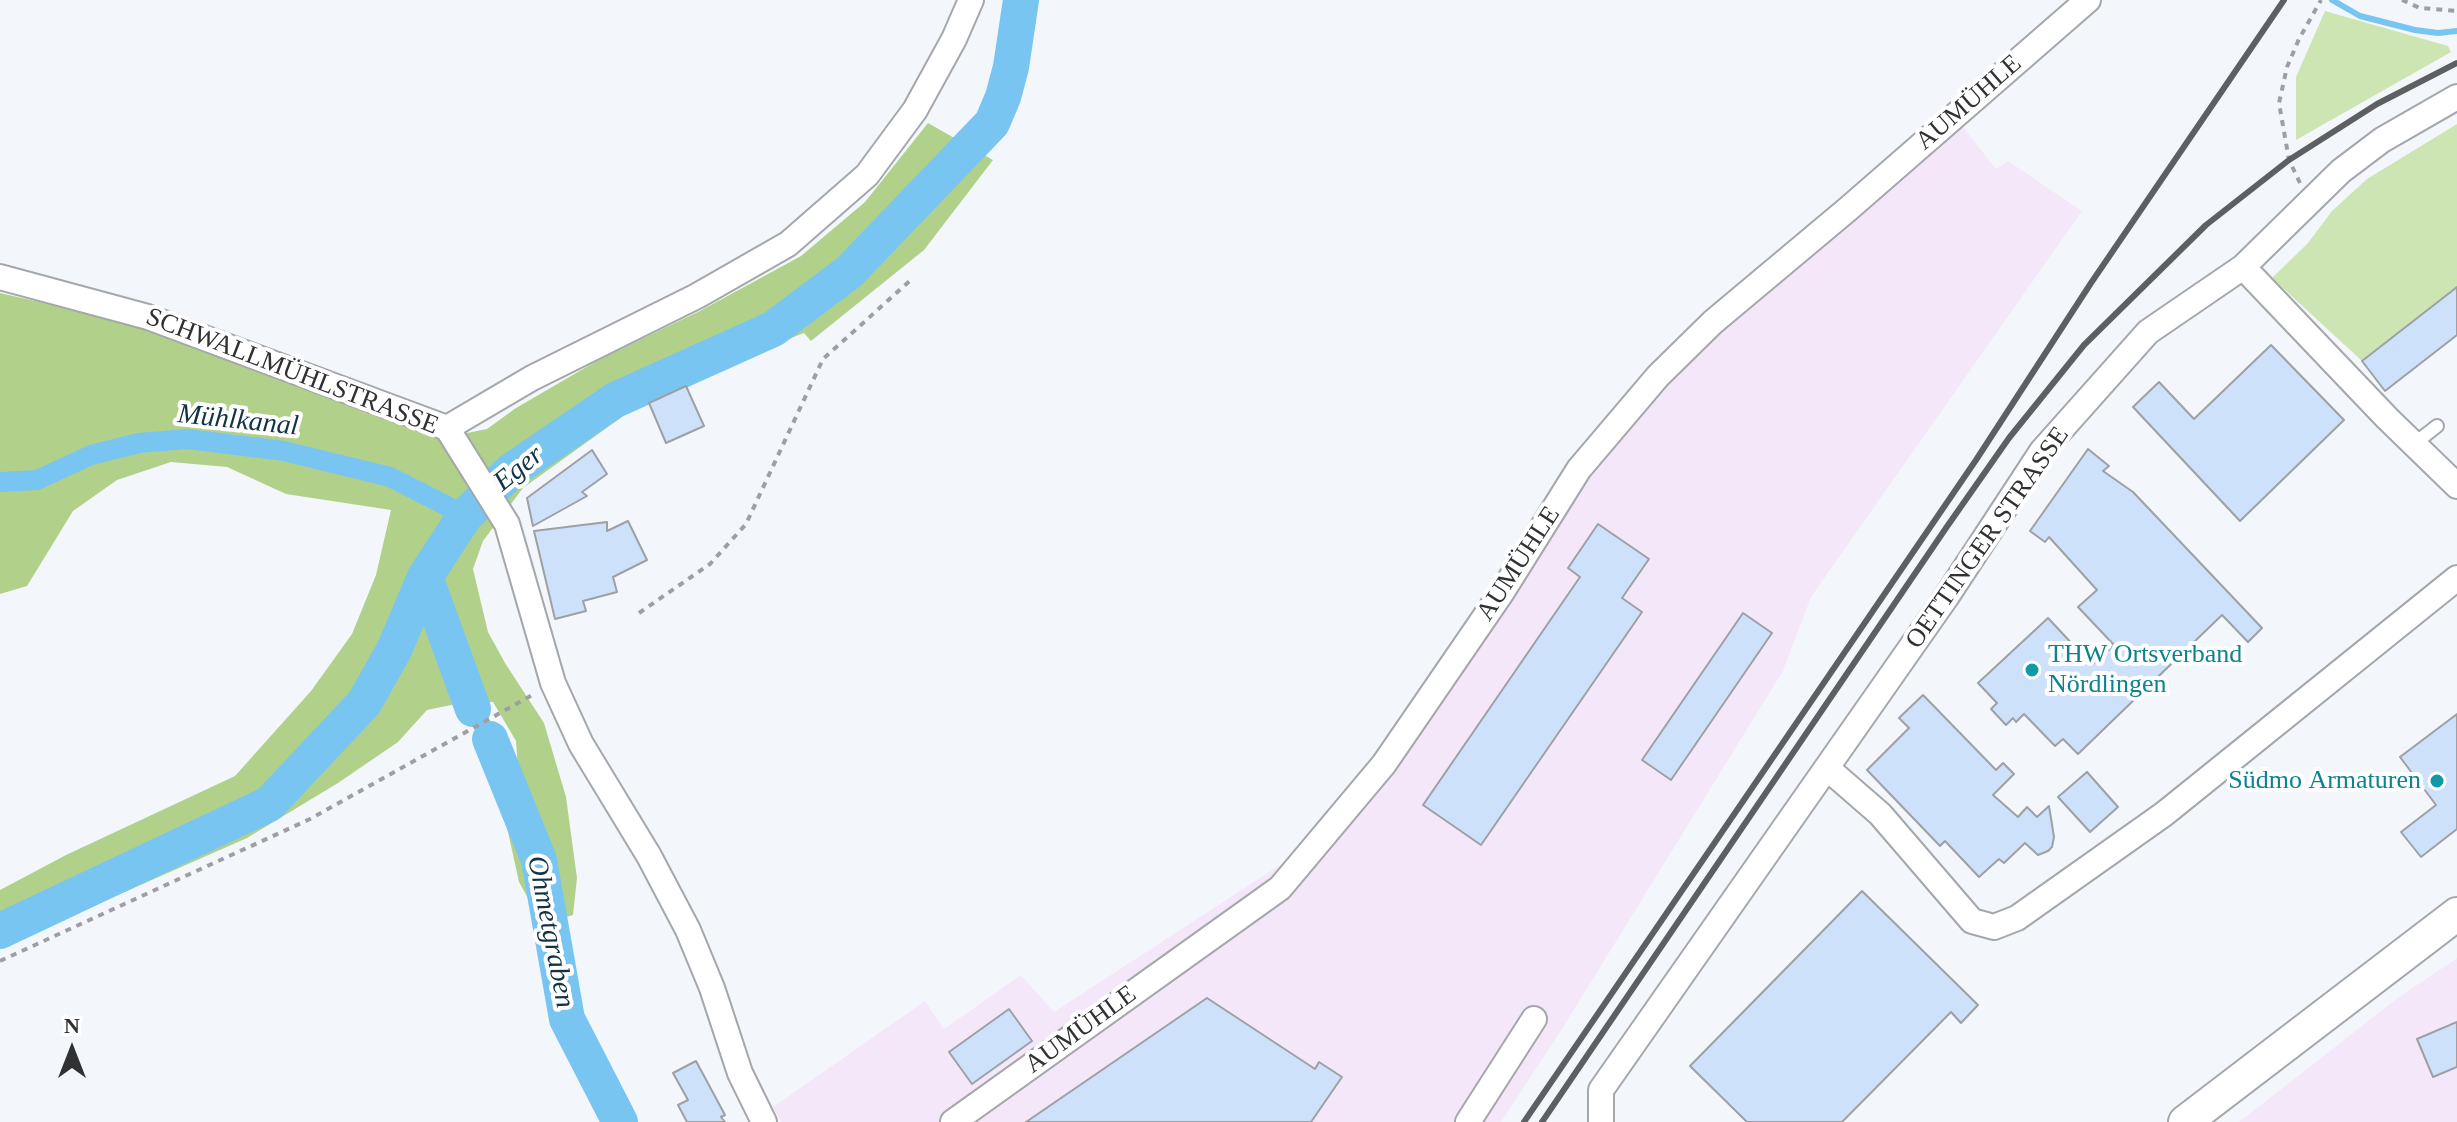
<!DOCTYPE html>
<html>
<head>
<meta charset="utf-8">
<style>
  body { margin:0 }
  #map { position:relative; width:2457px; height:1122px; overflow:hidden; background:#f3f7fb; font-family:Georgia,serif }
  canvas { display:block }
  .north { position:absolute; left:32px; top:1010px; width:80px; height:80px; -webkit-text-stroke:6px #fff; paint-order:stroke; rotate:0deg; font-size:22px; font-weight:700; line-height:32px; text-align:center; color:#303133 }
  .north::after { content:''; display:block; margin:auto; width:28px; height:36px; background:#303133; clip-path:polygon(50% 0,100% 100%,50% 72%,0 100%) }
</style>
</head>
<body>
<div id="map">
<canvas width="2457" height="1122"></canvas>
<div class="north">N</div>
</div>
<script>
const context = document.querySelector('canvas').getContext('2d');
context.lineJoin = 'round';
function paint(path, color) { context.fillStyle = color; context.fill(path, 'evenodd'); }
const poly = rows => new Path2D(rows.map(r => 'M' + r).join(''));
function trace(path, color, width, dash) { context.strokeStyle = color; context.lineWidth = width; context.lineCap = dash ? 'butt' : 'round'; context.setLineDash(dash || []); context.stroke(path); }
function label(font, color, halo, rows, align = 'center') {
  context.font = font + ' Georgia,serif'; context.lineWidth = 8; context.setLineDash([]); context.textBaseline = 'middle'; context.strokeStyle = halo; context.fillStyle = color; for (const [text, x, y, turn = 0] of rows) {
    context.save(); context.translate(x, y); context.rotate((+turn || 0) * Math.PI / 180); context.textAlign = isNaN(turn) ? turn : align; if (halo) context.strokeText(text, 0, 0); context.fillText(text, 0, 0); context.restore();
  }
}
paint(poly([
  [1959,122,1996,169,2008,161,2082,211,1811,597,1783,671,1562,1029,1501,1122,781,1122,773,1107,925,1001,944,1029,1021,975,1054,1012,1343,824,1621,421],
  [2457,958,2457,1122,2239,1122,2399,997]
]), '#f5e7fa');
paint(poly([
  [2325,11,2448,46,2451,52,2296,140,2296,77],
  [2457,124,2457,287,2362,361,2272,278,2308,243,2332,211,2367,179]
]), '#cde5b3');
paint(poly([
  [928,123,993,160,924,250,811,341,804,333,658,391,523,488,483,541,473,569,488,632,505,663,544,723,566,797,577,878,573,915,546,923,534,909,519,882,506,823,518,768,516,741,493,702,456,704,427,710,398,742,338,783,247,838,0,947,0,890,66,855,235,776,311,691,352,634,376,575,391,510,286,494,227,467,171,462,117,480,73,511,27,586,0,594,0,293,170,332,442,438,487,429,516,408,602,358,700,311,801,256,865,202]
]), '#b1d18b');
trace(poly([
  [2332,0,2360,16,2415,30,2438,33,2457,31]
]), '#79c5f2', 6);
trace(poly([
  [0,482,37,480,91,455,139,443,187,439,284,451,390,477,449,507,464,517]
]), '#79c5f2', 20);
trace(poly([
  [425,577,473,709],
  [490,739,539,860,567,1019,620,1122],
  [0,931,269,804,364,703,394,650,425,577,464,517,511,471,615,400,773,329,849,272,992,123,1003,97,1011,67,1021,0]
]), '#79c5f2', 36);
const building = poly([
  [2457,287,2457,335,2385,391,2362,361,2457,287],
  [2271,345,2344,420,2240,521,2133,407,2159,382,2194,419,2271,345],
  [686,386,704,426,666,443,649,403,686,386],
  [2088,449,2109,466,2103,471,2133,492,2262,628,2248,642,2222,615,2078,754,2063,739,2055,746,2024,714,2016,722,2013,718,2006,725,1991,709,1997,703,1978,683,2048,618,2092,665,2114,645,2078,607,2097,590,2049,537,2045,542,2030,531,2088,449],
  [592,450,607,474,582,492,587,496,533,526,527,498,592,450],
  [628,521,647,560,613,577,617,592,583,601,586,611,555,619,534,531,607,522,607,531,628,521],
  [1598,524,1649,559,1622,598,1642,612,1481,845,1423,805,1580,577,1568,568,1598,524],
  [1743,613,1772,633,1671,780,1642,760,1743,613],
  [1923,695,1996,770,2003,763,2014,774,1993,795,2018,817,2027,807,2037,817,2049,806,2054,837,2052,847,2048,851,2038,855,2025,843,2004,863,1999,859,1979,877,1945,841,1940,846,1867,770,1909,728,1899,718,1923,695],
  [2457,714,2457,829,2421,857,2401,832,2436,805,2400,757,2457,714],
  [2087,772,2118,807,2090,832,2058,797,2087,772],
  [1862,891,1978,1005,1961,1023,1951,1012,1842,1122,1747,1122,1690,1066,1862,891],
  [1207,998,1315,1069,1319,1062,1342,1077,1311,1122,1026,1122,1207,998],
  [1009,1009,1032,1041,972,1084,949,1052,1009,1009],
  [2457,1022,2457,1067,2433,1077,2417,1039,2457,1022],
  [696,1061,725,1115,721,1117,725,1122,687,1122,678,1105,688,1100,673,1073,696,1061]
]);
paint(building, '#cee1fa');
trace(building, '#9da0a4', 2);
const lane = poly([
  [2414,444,2437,426]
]);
const street = poly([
  [2243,267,2387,418,2457,486],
  [0,277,148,317,447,428,507,524,553,683,581,744,649,856,688,930,712,988,740,1073,764,1122],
  [447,428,532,378,697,296,788,244,867,175,915,110,954,39,971,0],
  [1827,768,1880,814,1972,921,1994,927,2017,918,2164,814,2457,578],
  [953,1122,1280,888,1384,764,1502,592,1579,469,1658,376,1713,322,1848,209,2088,0],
  [1468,1122,1534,1019],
  [1601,1122,1601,1090,1947,596,2042,451,2148,332,2243,267,2341,171,2382,140,2457,97]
]);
const secondary = poly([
  [2185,1122,2457,914]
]);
trace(lane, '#a4a7ab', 16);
trace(street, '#a4a7ab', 28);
trace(secondary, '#a4a7ab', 36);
trace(poly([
  [2402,0,2420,8,2457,11],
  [2300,183,2289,160,2279,103,2287,67,2299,39,2321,0],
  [639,613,710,564,746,524,823,359,913,278],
  [0,961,310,819,534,694]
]), '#9d9fa3', 4, [6, 6]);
trace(lane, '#fff', 12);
trace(street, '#fff', 24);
trace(secondary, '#fff', 32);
trace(poly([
  [1524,1122,1976,460,2091,283,2284,0],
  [1542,1122,1946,528,2009,438,2084,345,2206,225,2289,160,2377,104,2457,63]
]), '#5d5f62', 6);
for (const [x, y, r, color] of [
  [2032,670,8,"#0f9aa8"],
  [2437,781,8,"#0f9aa8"]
]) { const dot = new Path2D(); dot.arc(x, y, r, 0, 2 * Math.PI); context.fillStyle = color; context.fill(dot); trace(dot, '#fff', 3); }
label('26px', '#303133', '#fff', [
  ["AUMÜHLE",1969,103,-41],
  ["SCHWALLMÜHLSTRASSE",292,372,21],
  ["OETTINGER STRASSE",1988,538,-55],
  ["AUMÜHLE",1519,564,-57],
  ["AUMÜHLE",1081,1030,-36]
]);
label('26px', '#0d838f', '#fff', [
  ["THW Ortsverband",2048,655],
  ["Nördlingen",2048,685],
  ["Südmo Armaturen",2421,781,"right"]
], 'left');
label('italic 28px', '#113345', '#fff', [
  ["Mühlkanal",238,421,6],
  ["Eger",519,469,-39],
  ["Ohmetgraben",550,932,79]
]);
</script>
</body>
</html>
